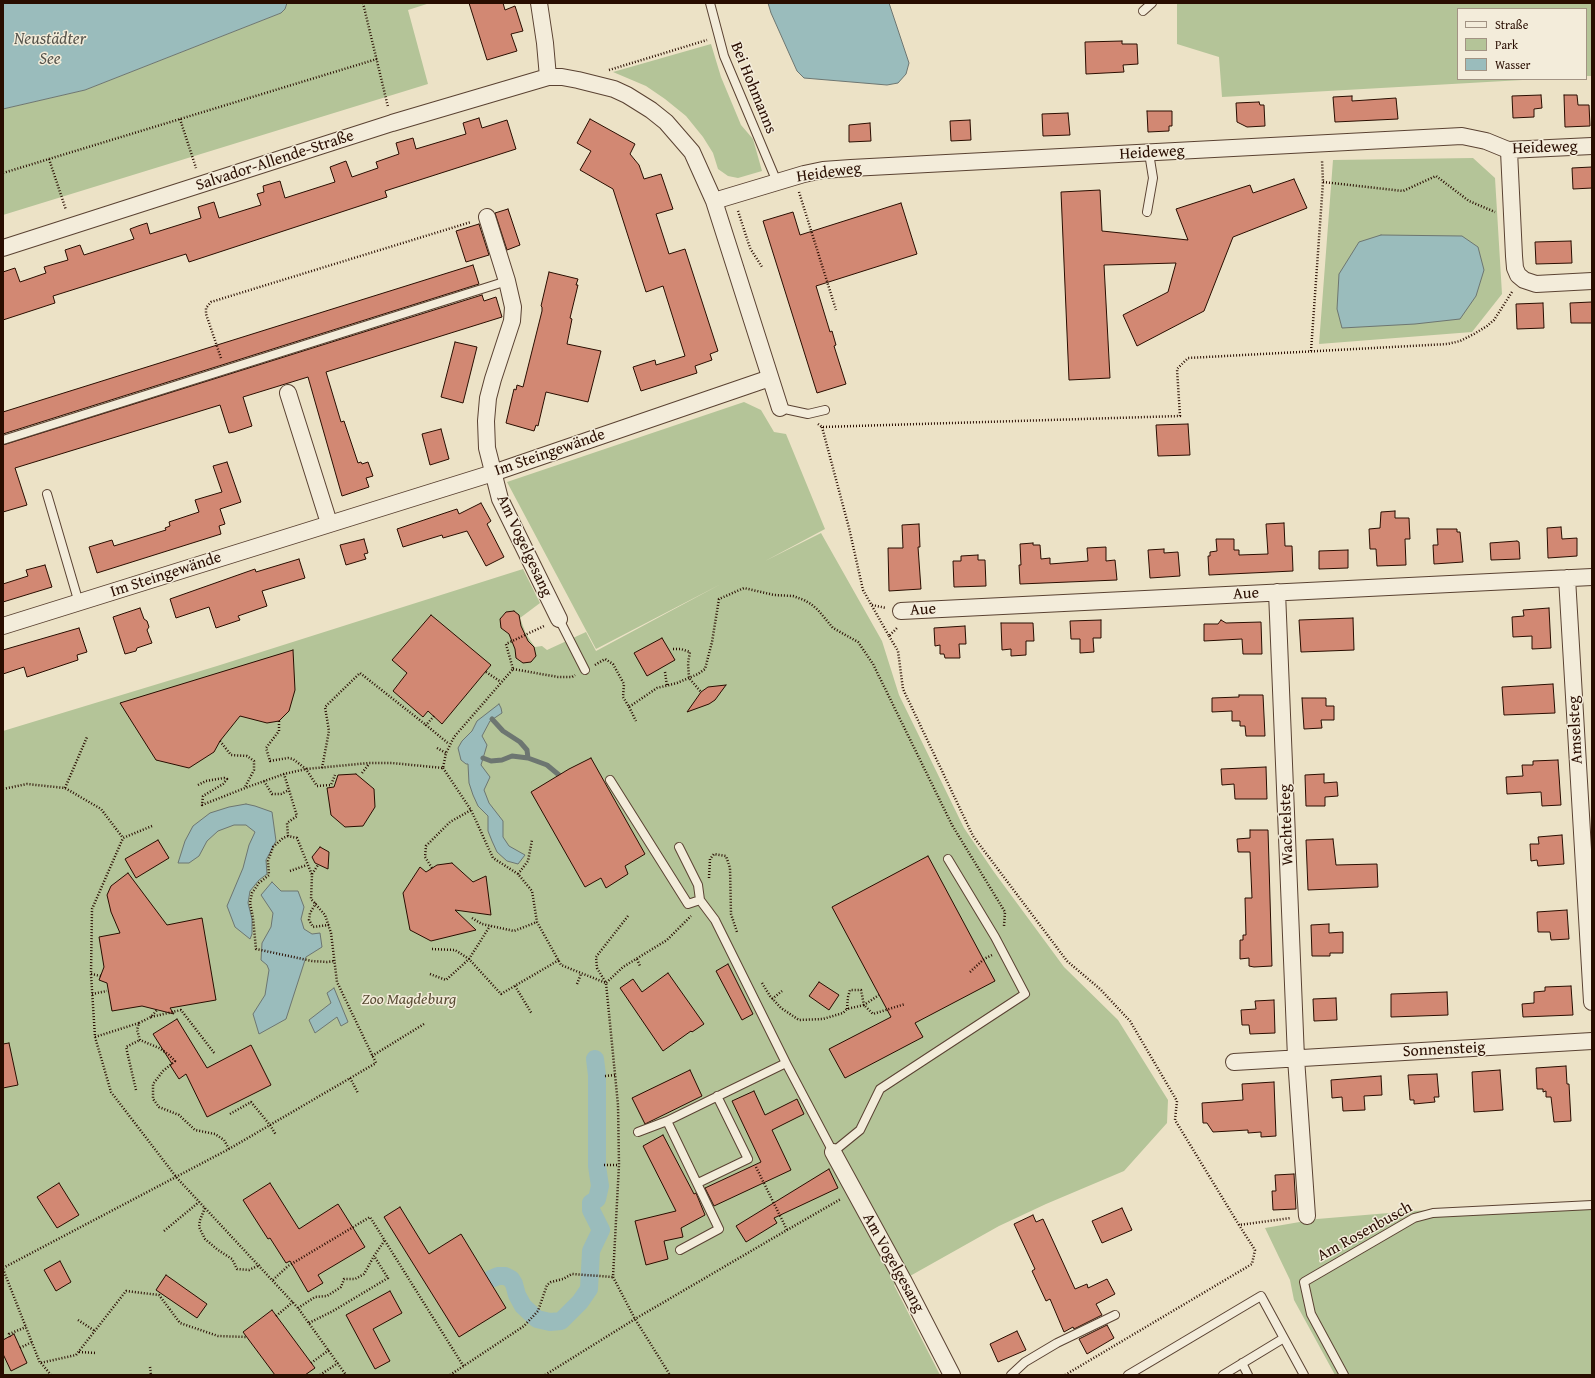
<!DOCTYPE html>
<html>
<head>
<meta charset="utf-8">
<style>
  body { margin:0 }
  #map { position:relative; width:1595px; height:1378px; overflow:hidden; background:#ece2c6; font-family:"Gentium Book Plus",serif }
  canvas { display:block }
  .frame { position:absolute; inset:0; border:4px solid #290d00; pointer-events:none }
  .legend { position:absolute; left:1457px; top:8px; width:130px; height:72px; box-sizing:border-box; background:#f3ecda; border:1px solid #a29383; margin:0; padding:5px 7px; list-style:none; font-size:12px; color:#290d00 }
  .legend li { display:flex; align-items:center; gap:8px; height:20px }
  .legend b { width:20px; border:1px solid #a29383 }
</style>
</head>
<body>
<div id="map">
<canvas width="1595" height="1378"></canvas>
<div class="frame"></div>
<ul class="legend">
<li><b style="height:5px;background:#f3ecda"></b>Straße</li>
<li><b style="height:11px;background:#b4c498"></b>Park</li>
<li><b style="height:11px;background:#9abcbc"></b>Wasser</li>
</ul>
</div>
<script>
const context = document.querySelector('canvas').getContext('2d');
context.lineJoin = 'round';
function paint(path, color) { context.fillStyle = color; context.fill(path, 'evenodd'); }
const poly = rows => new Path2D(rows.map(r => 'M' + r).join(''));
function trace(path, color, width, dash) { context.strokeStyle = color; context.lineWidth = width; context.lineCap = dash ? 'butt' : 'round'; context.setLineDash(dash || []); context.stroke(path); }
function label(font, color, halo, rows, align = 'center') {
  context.font = font + ' "Gentium Book Plus",serif'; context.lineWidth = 3; context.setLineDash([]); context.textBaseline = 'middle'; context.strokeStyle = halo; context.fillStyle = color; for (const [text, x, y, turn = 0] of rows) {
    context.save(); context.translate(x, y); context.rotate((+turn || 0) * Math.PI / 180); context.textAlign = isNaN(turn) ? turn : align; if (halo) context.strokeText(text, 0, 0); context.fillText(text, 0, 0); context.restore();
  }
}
paint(poly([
  [287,3,430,3,408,10,428,84,3,215,3,109,85,90,281,13,285,9],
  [1177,3,1592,3,1592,76,1586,76,1586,9,1458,9,1458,79,1540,79,1222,97,1219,57,1177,44],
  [711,44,721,77,741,125,753,139,762,171,738,178,728,176,718,169,713,153,703,137,686,116,665,99,646,86,613,72],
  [1473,158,1495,178,1502,294,1472,332,1319,344,1333,160],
  [744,402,761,410,774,432,786,434,825,529,765,561,821,533,882,641,899,695,964,828,994,872,1064,967,1118,1020,1168,1100,1167,1123,1124,1171,1046,1204,999,1226,894,1285,940,1375,3,1375,3,731,217,666,523,569,540,603,520,618,526,634,535,647,542,646,547,650,586,632,596,651,721,584,596,649,507,482],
  [1592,1202,1592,1375,1335,1375,1294,1300,1290,1280,1265,1228,1317,1219,1413,1211]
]), '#b4c498');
const water = poly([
  [3,3,287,3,285,9,281,13,85,90,3,109,3,3],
  [768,3,889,3,909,63,906,74,898,83,887,85,804,78,797,71,771,13,768,3],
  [1381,235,1462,236,1478,247,1484,270,1476,296,1460,319,1415,324,1342,328,1337,309,1339,274,1359,242,1381,235],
  [499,704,501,708,502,713,490,721,482,736,487,745,481,765,490,777,484,790,489,803,503,821,503,837,509,846,525,855,518,864,507,861,497,852,492,841,488,831,488,816,478,806,473,795,469,783,468,764,466,764,461,760,458,748,462,741,472,731,477,721,499,704],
  [246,804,255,806,272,812,276,841,266,860,267,874,259,880,250,891,248,903,252,919,252,934,250,939,235,927,227,906,243,868,249,845,255,832,246,825,234,825,218,831,207,841,199,856,189,863,178,863,185,841,193,826,210,813,229,807,246,804],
  [272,882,281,891,298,891,304,907,301,919,304,929,312,934,320,933,322,947,306,957,286,1019,259,1034,253,1014,265,995,269,970,267,965,261,960,262,943,271,927,273,913,261,895,272,882],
  [334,988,348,1022,341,1026,337,1017,315,1033,309,1020,331,1003,327,993,334,988]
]);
paint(water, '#9abcbc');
trace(water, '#6d7671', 1);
trace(poly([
  [492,719,503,731,520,742,527,750,528,758],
  [483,758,491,761,502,760,512,756,528,758,547,765,559,775]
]), '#6d7671', 5);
trace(poly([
  [491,1279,498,1276,505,1276,511,1279,514,1284,517,1295,523,1306,537,1319,550,1322,561,1321,580,1302,589,1289,591,1251,601,1230,591,1210,591,1203,597,1199,600,1186,597,1166,597,1075,595,1059]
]), '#9abcbc', 18);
const building = poly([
  [469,3,503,3,505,10,515,6,523,31,511,34,517,51,487,60,469,3],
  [1122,41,1122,44,1137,44,1138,64,1123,65,1124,72,1086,74,1085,42,1122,41],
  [1541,95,1542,108,1534,109,1534,117,1513,118,1512,96,1541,95],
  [1564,95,1577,95,1578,105,1589,105,1590,126,1565,127,1564,95],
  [1352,96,1352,101,1396,98,1398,119,1335,122,1333,97,1352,96],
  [1259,102,1260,105,1264,105,1265,126,1247,127,1237,122,1236,103,1259,102],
  [1147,111,1172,111,1172,126,1169,126,1169,131,1148,132,1147,111],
  [1068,113,1070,135,1043,136,1042,114,1068,113],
  [479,118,482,128,507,120,516,149,385,191,387,197,189,262,186,254,53,296,55,303,3,320,3,272,15,268,20,282,46,273,44,267,68,260,65,250,80,245,84,255,134,239,130,229,138,226,147,223,150,234,201,218,198,207,214,202,219,218,261,205,257,194,264,192,263,186,280,181,285,198,335,182,330,167,346,161,352,177,378,168,376,162,399,154,396,143,413,138,416,149,466,134,463,123,479,118],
  [590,119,635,144,630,154,639,165,644,179,661,174,673,209,656,214,669,254,685,249,718,351,710,354,712,360,695,366,697,373,641,391,633,367,655,360,656,365,685,356,663,286,646,292,613,189,580,170,591,151,577,143,590,119],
  [970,120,971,140,951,141,950,121,970,120],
  [870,123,871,141,849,142,849,125,870,123],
  [1592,167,1592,188,1573,189,1572,168,1592,167],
  [1294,179,1307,208,1233,237,1204,311,1137,346,1123,315,1168,292,1176,263,1104,265,1110,378,1069,380,1061,192,1100,190,1102,231,1188,240,1176,209,1250,185,1253,193,1294,179],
  [901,203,917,254,816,286,830,332,832,331,836,345,834,346,846,384,817,393,763,221,793,212,800,235,901,203],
  [508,209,520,245,507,250,495,213,508,209],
  [479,224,489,255,466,262,456,231,479,224],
  [1571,241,1572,263,1536,264,1535,242,1571,241],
  [473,265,479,284,3,434,3,412,473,265],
  [549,272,578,279,576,285,578,285,570,318,572,319,567,344,601,351,588,402,546,392,538,426,536,425,534,431,506,423,514,389,516,390,517,385,523,387,542,311,542,307,541,306,549,272],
  [482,295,484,301,496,297,502,317,326,372,341,422,344,421,358,463,361,462,362,464,368,462,373,476,366,478,369,487,342,496,308,377,243,397,252,426,234,432,229,433,220,405,15,468,27,505,3,512,3,445,482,295],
  [1592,302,1592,323,1571,323,1570,303,1592,302],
  [1543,303,1544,328,1517,329,1516,304,1543,303],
  [455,342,477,347,463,403,441,397,455,342],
  [1188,424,1190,455,1158,456,1156,425,1188,424],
  [441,429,449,459,430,465,422,434,441,429],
  [227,462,241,502,220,509,225,524,219,526,221,534,97,573,89,547,112,540,114,546,166,530,165,528,170,526,169,522,199,512,195,500,222,492,213,466,227,462],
  [481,503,491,521,487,524,504,557,486,566,467,531,443,538,442,535,403,547,397,529,457,509,459,514,481,503],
  [1395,511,1395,518,1409,518,1410,539,1405,539,1406,565,1377,566,1376,549,1370,549,1369,529,1380,528,1381,512,1395,511],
  [1284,523,1285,546,1292,546,1293,571,1209,575,1208,556,1210,556,1210,552,1217,551,1216,539,1234,539,1234,550,1239,550,1239,555,1268,554,1266,524,1284,523],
  [919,524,920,547,918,547,921,589,889,591,888,548,903,548,902,525,919,524],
  [1561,527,1562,539,1577,538,1577,556,1548,558,1547,528,1561,527],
  [1437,529,1457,529,1457,532,1460,532,1463,562,1434,564,1433,545,1438,545,1437,529],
  [364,539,368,553,364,554,366,559,346,565,340,545,364,539],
  [1517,541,1519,542,1520,559,1491,560,1490,543,1517,541],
  [1033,543,1033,545,1040,545,1041,559,1050,558,1050,564,1088,561,1087,548,1106,547,1106,561,1115,560,1117,580,1020,584,1019,565,1021,565,1020,544,1033,543],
  [1164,549,1164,553,1178,552,1180,576,1150,578,1148,550,1164,549],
  [1348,550,1348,568,1319,569,1319,551,1348,550],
  [978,555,978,560,985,560,986,586,954,587,953,561,961,561,961,556,978,555],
  [299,559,305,578,262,591,267,606,238,616,240,620,216,628,209,607,176,618,170,599,255,569,256,572,299,559],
  [45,565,52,587,3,602,3,584,28,576,26,570,45,565],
  [140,608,144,619,147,621,149,627,147,630,152,643,137,648,136,651,125,654,113,617,140,608],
  [1549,608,1551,648,1532,649,1532,636,1513,637,1512,617,1524,616,1523,610,1549,608],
  [514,611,519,615,521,626,528,641,534,647,536,656,531,662,523,663,516,658,515,649,509,634,501,628,500,619,506,612,514,611],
  [431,615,491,665,442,724,428,711,423,717,393,691,407,673,392,660,431,615],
  [1353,618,1354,650,1301,652,1299,620,1353,618],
  [1101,620,1101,638,1093,638,1094,652,1080,653,1080,639,1071,639,1070,621,1101,620],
  [1221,620,1226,623,1261,622,1262,654,1243,654,1242,639,1204,641,1204,624,1218,624,1221,620],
  [1001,623,1033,623,1034,641,1026,641,1026,655,1011,656,1011,649,1002,650,1001,623],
  [965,626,966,644,959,644,960,658,945,658,944,654,940,654,940,645,935,646,934,628,965,626],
  [79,628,87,652,77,655,78,660,27,677,24,667,3,674,3,650,79,628],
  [662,638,675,660,647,676,634,653,662,638],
  [293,650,295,690,289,711,279,721,267,723,240,716,220,741,214,752,189,768,156,760,120,703,293,650],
  [1553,684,1555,713,1504,715,1502,687,1553,684],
  [726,685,715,700,709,704,687,712,701,692,708,687,726,685],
  [1239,695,1263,695,1265,736,1246,736,1245,726,1240,726,1240,721,1232,721,1232,711,1212,712,1212,698,1239,697,1239,695],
  [1302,698,1326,698,1326,706,1334,706,1334,720,1321,720,1322,728,1304,729,1302,698],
  [591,758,645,854,625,866,628,874,606,888,601,878,585,887,531,792,569,769,591,758],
  [1558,760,1561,805,1542,806,1541,792,1507,794,1506,777,1523,776,1522,765,1533,765,1533,761,1558,760],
  [1266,767,1267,799,1235,799,1234,784,1222,785,1221,769,1266,767],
  [356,774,374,789,375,807,363,826,345,827,331,815,327,788,334,787,338,775,356,774],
  [1324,774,1324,783,1337,782,1338,796,1325,797,1325,806,1306,806,1305,775,1324,774],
  [1250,830,1268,830,1272,966,1254,967,1249,966,1249,958,1240,959,1240,940,1243,940,1243,935,1246,935,1245,898,1252,898,1250,852,1238,852,1237,839,1250,838,1250,830],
  [1562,835,1564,864,1538,866,1537,860,1531,861,1530,844,1539,844,1538,837,1562,835],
  [1333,839,1336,865,1377,864,1378,887,1308,890,1306,840,1333,839],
  [158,840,169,858,136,878,125,859,158,840],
  [320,847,329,852,328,869,315,863,312,857,320,847],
  [928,856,995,981,915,1023,923,1037,845,1078,829,1049,891,1017,832,907,928,856],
  [452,863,473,882,486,876,491,915,455,910,476,930,431,941,410,930,403,893,420,867,426,872,437,865,452,863],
  [128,873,167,925,202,918,216,1000,170,1008,174,1014,142,1006,112,1011,107,983,99,980,104,967,99,937,120,933,111,912,107,895,111,886,128,873],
  [1567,910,1569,939,1551,940,1550,932,1538,932,1537,912,1567,910],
  [1329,924,1329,933,1343,932,1343,953,1330,953,1330,956,1312,956,1311,925,1329,924],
  [728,964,753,1014,742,1020,716,971,728,964],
  [668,973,704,1024,692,1032,691,1031,663,1051,620,988,633,979,642,992,668,973],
  [819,982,839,995,829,1010,809,996,819,982],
  [1571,986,1573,1015,1523,1017,1522,1004,1534,1003,1534,992,1545,991,1545,987,1571,986],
  [1447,992,1448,1015,1391,1017,1391,994,1447,992],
  [1336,998,1337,1020,1314,1021,1313,999,1336,998],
  [1274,1000,1275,1033,1250,1034,1249,1025,1242,1025,1241,1010,1256,1009,1255,1001,1274,1000],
  [177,1019,207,1068,251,1045,271,1085,207,1117,186,1074,179,1079,170,1065,172,1064,153,1034,177,1019],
  [9,1043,18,1085,3,1088,3,1044,9,1043],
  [1566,1066,1567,1084,1569,1084,1571,1121,1554,1122,1551,1097,1546,1097,1546,1091,1543,1092,1543,1089,1537,1089,1536,1068,1566,1066],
  [690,1070,702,1096,645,1124,632,1098,690,1070],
  [1500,1070,1503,1110,1474,1112,1472,1072,1500,1070],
  [1437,1074,1439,1097,1434,1097,1435,1102,1414,1104,1414,1100,1410,1100,1408,1075,1437,1074],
  [1381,1076,1382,1095,1364,1096,1365,1110,1343,1111,1342,1097,1332,1098,1331,1080,1381,1076],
  [1274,1082,1276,1136,1261,1137,1261,1132,1248,1133,1248,1130,1213,1132,1207,1123,1203,1123,1202,1103,1243,1100,1242,1084,1274,1082],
  [754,1091,765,1115,797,1099,804,1114,772,1130,791,1170,714,1206,705,1188,761,1162,732,1101,754,1091],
  [663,1135,694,1194,696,1193,705,1215,681,1228,683,1237,664,1241,668,1259,646,1265,635,1221,676,1211,643,1146,663,1135],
  [829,1169,838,1188,774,1218,777,1223,746,1242,736,1226,829,1169],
  [1294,1174,1296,1209,1273,1210,1272,1191,1276,1191,1275,1175,1294,1174],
  [59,1183,79,1215,57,1228,37,1197,59,1183],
  [270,1183,299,1229,338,1204,365,1247,318,1275,323,1283,308,1292,290,1261,286,1263,270,1238,268,1239,243,1200,270,1183],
  [400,1207,429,1254,461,1234,506,1308,459,1337,384,1217,400,1207],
  [1122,1208,1132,1230,1102,1243,1092,1221,1122,1208],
  [1033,1215,1036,1222,1043,1219,1075,1289,1087,1284,1088,1288,1107,1279,1115,1294,1096,1304,1102,1315,1074,1329,1073,1327,1064,1332,1050,1299,1046,1301,1032,1271,1035,1269,1014,1224,1033,1215],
  [60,1261,71,1282,56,1291,44,1270,60,1261],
  [166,1275,207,1304,197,1318,156,1290,166,1275],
  [390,1291,402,1313,373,1329,390,1361,375,1369,346,1315,390,1291],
  [272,1310,315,1368,305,1375,275,1375,243,1332,272,1310],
  [1107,1325,1114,1338,1087,1354,1079,1339,1107,1325],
  [1017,1331,1026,1350,998,1362,990,1344,1017,1331],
  [14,1334,27,1363,11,1371,3,1354,3,1340,14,1334]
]);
paint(building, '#d28873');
trace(building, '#290d00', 1);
const lane = poly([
  [710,3,724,56,777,182],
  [1143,11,1152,3],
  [1147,212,1153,178,1149,153],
  [780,408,808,414,825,410],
  [3,440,507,281],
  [47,494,79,603],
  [559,619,585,670],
  [610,780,688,904,700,900],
  [679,847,698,885,700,900,715,920,786,1063,833,1152,860,1130,880,1089,1025,994,995,937,948,859],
  [667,1121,719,1229,680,1250],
  [638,1132,667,1121,786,1063],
  [698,1183,748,1159,717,1096],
  [1242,1363,1248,1375],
  [1011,1375,1025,1362,1057,1343,1115,1315],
  [1128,1375,1261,1296,1304,1375],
  [1223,1375,1284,1338],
  [1344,1375,1311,1314,1304,1282,1414,1218,1433,1213,1592,1205]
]);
const street = poly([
  [539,3,545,43,548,77],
  [1509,151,1514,256,1515,268,1518,275,1524,280,1536,284,1592,281],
  [714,201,804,174,823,170,851,168,1462,136,1486,141,1508,150,1592,146],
  [487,217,507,281,513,307,512,321,493,379,488,398,486,421,487,448,500,499,559,619],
  [3,248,392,123,548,77,562,77,578,80,614,89,627,95,651,110,666,122,692,152,714,201,780,408],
  [288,393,329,523],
  [1567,578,1592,1002],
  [1277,592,1296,1058,1307,1216],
  [901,611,1592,577],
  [3,626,493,473,770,378],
  [1234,1062,1592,1041],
  [833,1152,903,1280,952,1375]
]);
trace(lane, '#5a4232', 10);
trace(street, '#5a4232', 18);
trace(poly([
  [363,3,388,107],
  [609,70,707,40],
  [180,119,196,168],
  [49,159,66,210],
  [3,173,377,59],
  [1323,182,1403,191,1436,176,1469,201,1495,212],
  [799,192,836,310],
  [738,211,750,248,762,267],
  [1311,351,1323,182,1322,160],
  [221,358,206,314,206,308,211,302,471,222],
  [818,424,822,427,1180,416,1177,369,1188,358,1448,344,1460,341,1474,334,1487,326,1494,320,1512,292],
  [822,427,849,528,863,590,889,636,898,627],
  [872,605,886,608],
  [889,636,898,651,903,689,973,836,1067,961,1100,989,1130,1021,1177,1101,1175,1120,1239,1225,1291,1218],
  [673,649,681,649,690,652,688,663,689,678,701,692],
  [595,665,605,659,613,664,624,684,623,697,629,707,657,688,677,683,698,674,705,669,712,642,719,599,744,588,774,595,793,596,804,600,811,604,818,610,833,628,858,642,873,664,952,825,1005,912,1004,926],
  [513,669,558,677,572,677,575,675],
  [486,672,501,682],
  [665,672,667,686],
  [629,707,636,721],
  [434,716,426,725,449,744],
  [279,721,279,731,266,748,270,761,288,758,293,759,306,769,317,786,331,785,335,775],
  [220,741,231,755,247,756,254,761,254,770,245,787],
  [437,748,446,753],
  [322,768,329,731,325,707,360,673,426,725],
  [443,768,471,810,493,858,518,874,532,891,537,922,561,965,606,983,618,1105,619,1165,613,1277,635,1319,670,1375],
  [362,773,369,764],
  [264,781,272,794,281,794,289,790],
  [198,785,206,781,224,778,227,779,223,784,203,796,202,805,245,788,284,774,306,769,369,763,392,763,443,768,446,753,454,737,513,669,506,644,544,626],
  [65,788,87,737],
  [3,789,27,784,65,788,101,809,123,838],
  [152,826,123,838,92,909,91,974,95,1037,111,1092,177,1178,298,1308,346,1375],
  [288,836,283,838,273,847,268,861,269,875,259,883,252,893,250,903,253,918,256,949,312,961,327,962,335,961],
  [432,868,425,857,426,846,450,822,471,810],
  [290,871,307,865],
  [312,874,318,865],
  [518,874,528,861,532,840],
  [709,878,710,859,714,854,726,856,730,868,731,914,737,932],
  [316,903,310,913,309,920,313,927,329,925],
  [628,916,596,957,597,968,606,983,623,967,667,940,691,916],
  [472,918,482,924,514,931,537,922],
  [432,949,455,950,469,959,501,994,559,960],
  [637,959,640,966],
  [970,972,984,959,992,955],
  [91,974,101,976],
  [430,974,446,980,469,959,490,926],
  [762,983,770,996,781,1008,799,1020,823,1019,843,1013,847,1009,864,1005,873,1014,905,1004],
  [577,984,581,974],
  [515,986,532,1014],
  [92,994,107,991],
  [772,999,782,991],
  [847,1009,848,997,850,990,861,990,864,1005,879,995],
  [151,1017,181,1010,215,1054],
  [139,1023,151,1017,157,1010],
  [95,1037,139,1023,137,1030,140,1040,159,1048,168,1054,175,1061,163,1071,153,1084,153,1099,159,1107,179,1115,195,1130,215,1134,224,1140,229,1149],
  [372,1056,424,1024],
  [605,1076,615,1075],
  [350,1078,358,1093],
  [136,1090,126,1047,140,1040],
  [230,1114,251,1102,270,1125,276,1135],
  [604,1165,619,1165],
  [756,1167,787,1230],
  [205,1208,200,1220,199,1227,205,1239,218,1250,232,1259,237,1269,249,1270,260,1265],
  [164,1231,199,1202],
  [3,1268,229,1149,376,1063,337,982,331,933,325,915,311,899,312,875,297,838,288,836,287,823,297,816,284,774],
  [3,1269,40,1363,76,1355,126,1291,159,1295,180,1323,218,1336,246,1337],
  [273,1280,288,1266,370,1217,464,1367],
  [298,1308,315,1297,327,1296,341,1287,344,1279,355,1279,364,1274,374,1256,385,1240],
  [276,1316,293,1302],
  [78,1320,95,1331],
  [309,1323,333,1311,388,1278,374,1256],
  [10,1337,9,1334,26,1327],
  [20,1348,32,1342],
  [79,1352,97,1353],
  [41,1363,51,1375],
  [311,1363,329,1350],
  [150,1367,151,1375],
  [320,1375,338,1363],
  [450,1375,524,1326,538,1311,547,1285,551,1282,563,1279,572,1274,613,1277],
  [545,1375,635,1319,787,1230,841,1199],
  [1065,1375,1252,1264,1255,1250,1239,1225]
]), '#290d00', 2.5, [1, 2]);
trace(lane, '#f3ecda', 8);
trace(street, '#f3ecda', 16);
label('16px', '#290d00', '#f3ecda', [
  ["Bei Hohmanns",753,88,68],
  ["Heideweg",1545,148,-2],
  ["Heideweg",1152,153,-3],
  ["Salvador-Allende-Straße",275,161,-18],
  ["Heideweg",829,173,-8],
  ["Im Steingewände",550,453,-19],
  ["Am Vogelgesang",524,546,65],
  ["Im Steingewände",166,575,-18],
  ["Aue",1246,594,-3],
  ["Aue",923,610,-3],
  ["Amselsteg",1576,730,-93],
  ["Wachtelsteg",1287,825,-92],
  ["Sonnensteig",1444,1050,-3],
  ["Am Rosenbusch",1365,1232,-29],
  ["Am Vogelgesang",893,1263,61]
]);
label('italic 16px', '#5a4d35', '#f3ecda', [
  ["Zoo Magdeburg",409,1000]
]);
label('italic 17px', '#56534b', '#f3ecda', [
  ["Neustädter",50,40],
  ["See",50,60]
]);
</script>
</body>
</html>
